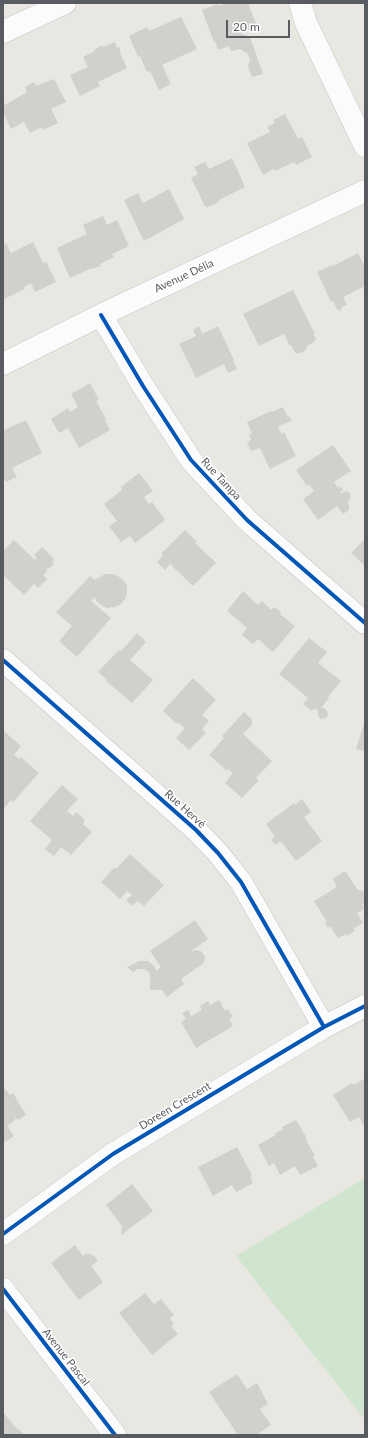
<!DOCTYPE html>
<html>
<head>
<meta charset="utf-8">
<style>
  body { margin:0 }
  #map { position:relative; width:368px; height:1438px; overflow:hidden; background:#e8e7e2; font-family:Lato,sans-serif }
  canvas { display:block }
  .frame { position:absolute; inset:0; border:4px solid #585c60; pointer-events:none }
  .scale { position:absolute; left:226px; top:20px; width:64px; height:18px; box-sizing:border-box; border:2px solid #585c60; border-top:0; padding-left:5px; font-size:12px; line-height:14px; white-space:nowrap; color:#585c60; -webkit-text-stroke:3px #fff; paint-order:stroke }
</style>
</head>
<body>
<div id="map">
<canvas width="368" height="1438"></canvas>
<div class="frame"></div>
<div class="scale">20 m</div>
</div>
<script>
const context = document.querySelector('canvas').getContext('2d');
context.lineJoin = 'round';
function paint(path, color) { context.fillStyle = color; context.fill(path, 'evenodd'); }
const poly = rows => new Path2D(rows.map(r => 'M' + r).join(''));
function trace(path, color, width, dash) { context.strokeStyle = color; context.lineWidth = width; context.lineCap = dash ? 'butt' : 'round'; context.setLineDash(dash || []); context.stroke(path); }
function label(font, color, halo, rows, align = 'center') {
  context.font = font + ' Lato,sans-serif'; context.lineWidth = 3; context.setLineDash([]); context.textBaseline = 'middle'; context.strokeStyle = halo; context.fillStyle = color; for (const [text, x, y, turn = 0] of rows) {
    context.save(); context.translate(x, y); context.rotate((+turn || 0) * Math.PI / 180); context.textAlign = isNaN(turn) ? turn : align; if (halo) context.strokeText(text, 0, 0); context.fillText(text, 0, 0); context.restore();
  }
}
paint(poly([
  [365,1178,365,1420,236,1256]
]), '#d0e5cd');
paint(poly([
  [227,3,248,3,257,27,240,33,250,37,263,74,252,77,248,66,250,59,248,54,240,49,231,51,229,46,218,50,215,41,214,42,202,10,218,4,218,6],
  [181,17,197,49,162,65,171,84,159,90,150,71,147,72,140,56,138,57,129,36,147,27,149,31],
  [115,42,117,48,119,47,121,52,120,53,127,68,98,82,100,86,80,96,70,75,88,67,83,57,95,51,94,50,102,45,103,47],
  [54,79,66,102,51,109,58,123,43,130,42,127,30,133,24,122,11,129,3,112,3,106,27,92,25,87,34,82,36,86],
  [285,114,298,139,302,137,312,157,296,165,294,162,275,171,274,169,263,175,247,143,270,132,267,127,275,123,273,120],
  [232,158,245,187,219,200,217,203,208,207,205,206,191,178,198,174,194,167,205,162,209,169],
  [169,189,184,219,144,241,124,200,138,193,143,203],
  [103,216,107,225,117,220,129,246,112,254,114,257,100,264,101,266,92,269,92,268,70,278,57,248,87,234,83,225],
  [33,242,43,263,46,262,56,282,35,292,31,283,24,287,25,289,4,299,3,296,3,245,6,243,11,253],
  [358,253,365,267,365,286,343,297,347,305,342,307,340,311,337,309,333,301,331,302,317,272,332,265,333,266],
  [293,290,315,334,313,334,316,339,314,342,307,346,306,350,298,354,295,352,291,345,289,345,284,334,259,346,243,314],
  [199,326,202,334,218,326,234,360,233,360,237,369,228,373,224,364,196,378,179,344,196,336,193,330],
  [90,383,99,400,96,401,106,419,105,420,110,430,79,448,68,428,59,433,51,419,68,408,70,412,78,407,71,394],
  [283,407,288,417,289,416,292,421,278,426,281,434,284,432,296,456,270,469,260,448,251,451,247,442,251,440,249,435,252,433,247,422,271,411,272,412],
  [26,420,42,453,12,468,17,477,6,482,3,476,3,434,5,433,4,430],
  [333,445,351,471,334,482,338,488,340,486,343,490,340,492,341,494,345,491,349,492,351,495,350,499,347,502,349,505,349,510,343,514,337,506,318,520,303,499,314,491,309,484,307,486,296,470],
  [139,473,153,491,144,497,149,504,152,502,165,520,135,543,130,536,121,542,109,526,117,521,104,504,122,490,121,487],
  [185,530,197,542,195,543,216,563,193,586,170,564,165,570,157,562,163,555,161,554],
  [365,539,365,566,351,553],
  [14,540,35,560,37,558,34,555,42,547,54,559,52,562,54,564,48,569,48,568,46,570,47,572,43,575,47,579,38,588,34,584,24,595,3,575,3,551],
  [105,574,112,574,118,576,123,580,127,586,127,593,125,599,120,605,115,607,107,608,101,605,96,601,95,597,91,601,111,618,77,657,59,641,72,626,56,612,90,576,95,580],
  [243,591,258,605,262,601,271,610,274,607,281,612,280,614,295,626,273,652,258,639,253,644,242,635,247,628,227,611],
  [137,633,146,642,130,660,153,680,132,703,106,681,107,680,98,672,119,650,121,651],
  [309,638,327,652,318,663,341,681,328,697,329,698,321,708,324,708,327,711,328,715,326,718,321,719,318,716,318,711,315,708,312,711,303,704,308,698,279,674],
  [193,678,216,700,202,715,209,721,202,729,206,733,189,750,176,738,185,728,178,722,177,724,163,711],
  [244,712,252,719,252,725,243,734,272,761,256,778,259,780,242,798,225,783,233,773,228,769,227,771,209,755,224,738,222,736],
  [365,720,365,751,356,749],
  [4,731,21,746,14,755,19,759,21,757,39,773,13,802,11,800,3,809],
  [62,785,78,799,67,811,73,816,76,812,85,820,83,824,92,832,71,855,61,847,54,856,45,849,52,840,30,821],
  [302,799,311,812,304,817,322,841,296,861,281,841,276,845,271,840,275,837,266,824,294,803,295,805],
  [130,854,164,885,144,906,137,901,132,906,126,900,132,895,127,891,120,899,101,882,114,868,116,869],
  [343,872,346,872,357,889,364,892,365,902,362,904,364,907,363,910,357,913,363,923,353,929,355,931,347,936,346,934,338,938,330,926,328,928,325,923,327,922,314,901,337,887,333,879],
  [195,920,208,939,190,952,195,950,201,951,205,957,204,963,181,979,184,984,167,997,162,990,150,990,150,976,149,972,144,969,138,969,133,972,127,967,139,961,148,961,154,966,156,971,161,967,150,951],
  [219,1000,225,1011,228,1009,233,1017,229,1019,233,1026,196,1048,181,1022,186,1019,182,1013,188,1010,191,1016,202,1010,200,1006,208,1001,210,1005],
  [365,1078,365,1124,363,1125,359,1117,350,1122,333,1095,352,1083,354,1085],
  [5,1089,10,1095,13,1093,26,1115,18,1120,12,1113,16,1119,7,1126,14,1136,3,1143,3,1090],
  [296,1120,306,1137,306,1140,315,1156,313,1157,318,1166,300,1175,295,1166,280,1175,274,1163,269,1166,258,1145,276,1135,275,1133,283,1129,282,1127],
  [237,1147,252,1175,250,1176,253,1183,236,1192,232,1185,213,1196,198,1167],
  [132,1184,153,1211,121,1235,122,1226,106,1205],
  [75,1245,83,1256,87,1253,94,1256,98,1261,91,1266,103,1282,79,1300,51,1263],
  [145,1293,154,1304,161,1299,174,1315,170,1318,174,1324,171,1326,178,1334,152,1355,119,1313],
  [237,1374,247,1389,257,1383,268,1404,260,1409,271,1425,256,1435,238,1435,209,1392],
  [3,1412,18,1430,19,1429,24,1435,3,1435]
]), '#d1d0cd');
const minor = poly([
  [300,3,306,23,365,146],
  [3,32,65,3],
  [101,315,143,386,191,460,247,520,365,623],
  [3,364,101,315,365,191],
  [3,660,196,830,218,853,241,882,324,1027],
  [3,1234,113,1154,324,1027,365,1006]
]);
const tertiary = poly([
  [3,1289,115,1435]
]);
trace(minor, '#c5c5c4', 23);
trace(tertiary, '#c5c5c4', 23);
trace(minor, '#fcfbfb', 22);
trace(tertiary, '#fcfbfb', 22);
trace(poly([
  [101,315,143,386,191,460,247,520,365,623],
  [3,660,196,830,218,853,241,882,324,1027],
  [3,1234,113,1154,324,1027,365,1006],
  [3,1289,115,1435]
]), '#0057b8', 4);
label('11px', '#585c60', '#fff', [
  ["Avenue Délia",184,276,-25],
  ["Rue Tampa",221,479,47],
  ["Rue Hervé",185,809,42],
  ["Doreen Crescent",175,1106,-31],
  ["Avenue Pascal",66,1357,52]
]);
</script>
</body>
</html>
